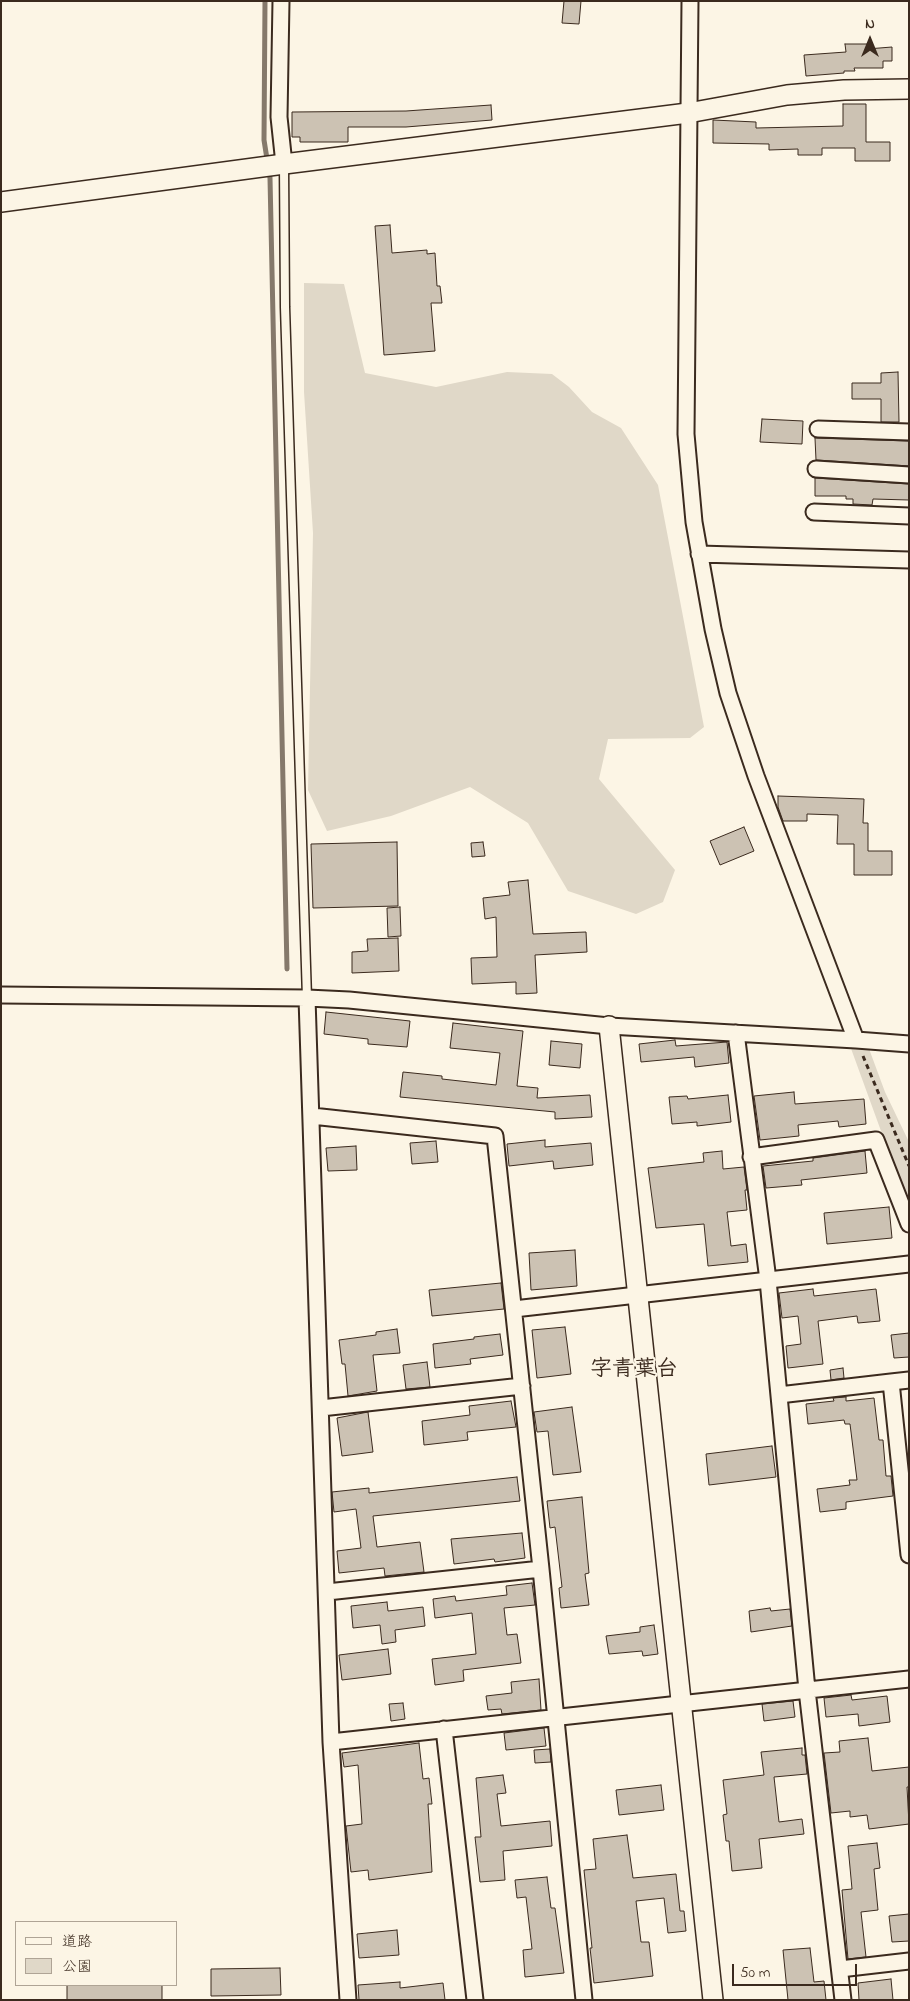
<!DOCTYPE html>
<html>
<head>
<meta charset="utf-8">
<style>
  body { margin:0 }
  #map { position:relative; width:910px; height:2001px; overflow:hidden; background:#fcf5e5; font-family:"Indie Flower","Klee One",sans-serif }
  canvas { display:block }
  .frame { position:absolute; inset:0; border:2px solid #3b2a1e; pointer-events:none }
  .legend { position:absolute; left:15px; top:1921px; width:162px; height:65px; box-sizing:border-box; background:#fcf5e5; border:1px solid #afa495; margin:0; padding:6px 9px; list-style:none; font-size:15px; color:#3b2a1e }
  .legend li { display:flex; align-items:center; gap:10px; height:25px }
  .legend b { width:25px; border:1px solid #afa495 }
  .north { position:absolute; left:845px; top:15px; width:50px; height:50px; -webkit-text-stroke:4px #fcf5e5; paint-order:stroke; rotate:0deg; font-size:14px; font-weight:700; line-height:20px; text-align:center; color:#3b2a1e }
  .north::after { content:''; display:block; margin:auto; width:18px; height:22px; background:#3b2a1e; clip-path:polygon(50% 0,100% 100%,50% 72%,0 100%) }
  .scale { position:absolute; left:732px; top:1964px; width:125px; height:22px; box-sizing:border-box; border:2px solid #3b2a1e; border-top:0; padding-left:6px; font-size:15px; line-height:18px; white-space:nowrap; color:#3b2a1e; -webkit-text-stroke:4px #fcf5e5; paint-order:stroke }
</style>
</head>
<body>
<div id="map">
<canvas width="910" height="2001"></canvas>
<div class="frame"></div>
<ul class="legend">
<li><b style="height:6px;background:#fcf5e5"></b>道路</li>
<li><b style="height:14px;background:#e0d8c8"></b>公園</li>
</ul>
<div class="north">N</div>
<div class="scale">50 m</div>
</div>
<script>
const context = document.querySelector('canvas').getContext('2d');
context.lineJoin = 'round';
function paint(path, color) { context.fillStyle = color; context.fill(path, 'evenodd'); }
const poly = rows => new Path2D(rows.map(r => 'M' + r).join(''));
function trace(path, color, width, dash) { context.strokeStyle = color; context.lineWidth = width; context.lineCap = dash ? 'butt' : 'round'; context.setLineDash(dash || []); context.stroke(path); }
function label(font, color, halo, rows, align = 'center') {
  context.font = font + ' "Indie Flower","Klee One",sans-serif'; context.lineWidth = 4.5; context.setLineDash([]); context.textBaseline = 'middle'; context.strokeStyle = halo; context.fillStyle = color; for (const [text, x, y, turn = 0] of rows) {
    context.save(); context.translate(x, y); context.rotate((+turn || 0) * Math.PI / 180); context.textAlign = isNaN(turn) ? turn : align; if (halo) context.strokeText(text, 0, 0); context.fillText(text, 0, 0); context.restore();
  }
}
paint(poly([
  [304,283,344,284,365,373,436,387,507,372,552,374,569,387,592,412,621,428,658,485,704,727,690,738,608,739,599,779,675,870,663,902,636,914,568,891,528,823,470,787,391,816,327,831,308,790,313,533,304,392],
  [849,1043,868,1046,885,1092,909,1142,909,1208]
]), '#e0d8c8');
trace(poly([
  [265,1,264,140,270,178,287,969]
]), '#85796b', 5);
const building = poly([
  [564,1,581,1,579,24,562,23,564,1],
  [845,44,867,44,867,49,892,47,892,61,883,61,883,68,854,68,855,71,844,71,844,73,806,76,804,55,846,52,845,44],
  [843,104,866,104,866,142,890,142,890,161,855,161,855,148,822,148,822,155,798,155,798,149,769,150,769,144,713,143,713,120,756,122,756,128,843,126,843,104],
  [491,105,492,120,406,127,348,127,348,142,300,142,300,137,292,137,292,112,406,111,491,105],
  [390,225,392,253,427,250,427,254,435,253,437,286,440,286,442,303,431,303,435,351,384,355,375,226,390,225],
  [898,372,899,422,881,422,881,399,852,399,852,383,881,383,881,373,898,372],
  [762,419,803,421,802,444,760,442,762,419],
  [815,438,909,441,909,466,816,460,815,438],
  [815,478,909,484,909,500,873,499,872,505,853,504,853,499,846,499,846,496,815,496,815,478],
  [778,796,864,799,863,823,868,823,868,851,892,851,892,875,854,875,854,844,837,844,838,815,807,814,807,821,783,821,778,807,778,796],
  [744,827,754,851,720,865,710,841,744,827],
  [397,842,398,906,313,908,311,844,397,842],
  [483,842,485,856,472,857,471,843,483,842],
  [528,880,533,934,586,932,587,952,535,955,537,993,516,994,516,982,472,984,471,958,497,957,496,917,485,919,483,898,510,895,508,882,528,880],
  [400,907,401,936,388,937,387,908,400,907],
  [398,938,399,971,352,973,352,952,368,951,367,939,398,938],
  [326,1012,410,1021,407,1047,368,1044,368,1039,324,1034,326,1012],
  [453,1023,523,1031,517,1086,538,1088,537,1098,590,1095,592,1117,555,1119,555,1112,400,1097,403,1072,442,1076,442,1079,496,1085,500,1053,450,1048,453,1023],
  [675,1040,676,1046,727,1042,729,1063,695,1067,694,1057,641,1062,639,1044,675,1040],
  [551,1041,582,1044,580,1068,549,1065,551,1041],
  [794,1092,795,1104,864,1099,866,1124,839,1127,838,1121,798,1125,799,1136,760,1140,754,1096,794,1092],
  [728,1095,731,1122,697,1126,697,1122,672,1124,669,1097,687,1096,688,1099,728,1095],
  [545,1140,545,1147,591,1143,593,1165,554,1169,553,1161,509,1166,507,1144,545,1140],
  [436,1141,438,1162,412,1164,410,1143,436,1141],
  [356,1146,357,1170,328,1171,326,1148,356,1146],
  [722,1151,723,1169,744,1167,747,1190,745,1190,747,1210,727,1212,731,1246,746,1244,748,1262,708,1266,704,1224,656,1228,648,1168,704,1162,703,1153,722,1151],
  [865,1151,867,1173,801,1180,802,1185,766,1188,763,1166,813,1161,813,1158,865,1151],
  [889,1207,892,1238,827,1244,824,1213,889,1207],
  [575,1250,577,1286,531,1290,529,1253,575,1250],
  [501,1283,504,1309,432,1316,429,1290,501,1283],
  [813,1289,814,1296,876,1289,880,1321,858,1323,857,1316,818,1321,823,1364,788,1368,786,1346,801,1344,798,1316,782,1318,779,1293,813,1289],
  [565,1327,571,1374,537,1378,532,1330,565,1327],
  [397,1329,400,1353,373,1355,377,1391,348,1396,345,1364,342,1364,339,1340,376,1335,376,1332,397,1329],
  [909,1333,909,1357,894,1358,891,1335,909,1333],
  [500,1334,503,1355,470,1359,471,1364,435,1368,433,1344,474,1339,474,1337,500,1334],
  [427,1362,430,1387,406,1389,403,1365,427,1362],
  [843,1368,844,1378,831,1380,830,1370,843,1368],
  [846,1397,846,1401,874,1398,879,1440,883,1440,886,1476,891,1476,893,1496,846,1502,846,1509,820,1512,817,1489,850,1485,849,1480,857,1480,850,1424,845,1424,844,1420,808,1424,806,1404,834,1401,833,1398,846,1397],
  [511,1401,516,1427,467,1432,468,1440,424,1445,422,1421,470,1415,469,1406,511,1401],
  [572,1407,581,1472,553,1475,548,1431,537,1432,534,1412,572,1407],
  [368,1412,373,1452,342,1456,337,1418,368,1412],
  [772,1446,776,1477,709,1485,706,1454,772,1446],
  [517,1477,520,1501,373,1516,377,1547,420,1542,424,1572,385,1576,384,1568,339,1573,337,1551,361,1548,356,1509,334,1512,332,1492,369,1488,369,1493,517,1477],
  [582,1497,589,1573,585,1574,589,1605,561,1608,559,1588,562,1587,555,1527,550,1528,547,1501,582,1497],
  [522,1533,525,1558,495,1562,494,1559,454,1564,451,1539,522,1533],
  [532,1583,535,1605,504,1608,507,1635,517,1634,521,1663,463,1670,464,1681,435,1685,432,1659,476,1654,472,1613,435,1618,433,1599,455,1596,456,1601,507,1595,506,1586,532,1583],
  [387,1602,388,1611,423,1607,425,1626,395,1630,396,1642,382,1644,380,1625,353,1628,351,1606,387,1602],
  [770,1608,771,1611,790,1609,792,1626,751,1632,749,1611,770,1608],
  [654,1625,658,1654,643,1656,642,1651,609,1654,606,1636,640,1632,640,1627,654,1625],
  [388,1649,391,1674,342,1680,339,1655,388,1649],
  [539,1679,541,1710,502,1714,501,1709,488,1710,486,1696,512,1693,511,1682,539,1679],
  [851,1695,852,1700,887,1696,890,1722,859,1726,858,1714,826,1717,824,1698,851,1695],
  [793,1701,795,1717,764,1721,762,1704,793,1701],
  [403,1703,405,1719,391,1721,389,1704,403,1703],
  [544,1728,546,1746,506,1750,504,1733,544,1728],
  [868,1738,872,1771,909,1767,909,1787,907,1787,909,1824,869,1829,867,1815,850,1817,850,1811,831,1813,824,1753,840,1752,839,1741,868,1738],
  [419,1743,423,1779,429,1778,432,1804,428,1804,432,1872,369,1880,368,1870,351,1872,346,1826,362,1824,358,1765,344,1767,342,1753,419,1743],
  [802,1748,802,1755,805,1755,807,1774,774,1777,779,1822,802,1819,804,1834,759,1839,762,1868,732,1871,729,1841,726,1841,723,1815,727,1814,723,1780,764,1775,761,1752,802,1748],
  [550,1749,551,1762,535,1763,534,1750,550,1749],
  [503,1775,506,1793,497,1794,501,1826,550,1821,552,1846,503,1851,505,1880,480,1882,475,1837,481,1837,476,1778,503,1775],
  [661,1785,664,1810,619,1815,616,1790,661,1785],
  [627,1835,633,1878,676,1874,680,1911,684,1911,686,1931,668,1933,664,1898,636,1901,641,1942,649,1942,653,1976,594,1983,590,1948,592,1948,584,1870,596,1869,593,1839,627,1835],
  [877,1843,880,1868,874,1869,878,1910,861,1912,866,1957,848,1959,842,1890,852,1889,848,1846,877,1843],
  [547,1877,551,1908,555,1908,564,1973,525,1977,523,1950,532,1949,526,1897,517,1898,515,1880,547,1877],
  [909,1914,909,1941,892,1942,889,1916,909,1914],
  [397,1930,399,1955,359,1958,357,1934,397,1930],
  [810,1948,814,1982,824,1981,826,2000,788,2000,783,1950,810,1948],
  [280,1968,281,1995,211,1996,211,1969,280,1968],
  [891,1979,893,2000,859,2000,858,1983,891,1979],
  [400,1982,400,1988,443,1983,445,2000,359,2000,358,1985,400,1982],
  [67,1985,162,1985,162,2000,67,2000,67,1985]
]);
paint(building, '#ccc2b3');
trace(building, '#3b2a1e', 1);
const service = poly([
  [284,165,285,307,307,998]
]);
const minor = poly([
  [281,1,279,117,284,164],
  [690,1,686,434,694,522,713,629,728,693,756,776,856,1040],
  [818,429,909,432],
  [816,469,909,475],
  [814,512,909,516],
  [699,554,909,560],
  [1,995,307,998,349,1000,609,1026,856,1040,909,1044],
  [307,998,331,1742,348,2000],
  [736,1033,768,1280,807,1690,843,2000],
  [312,1116,495,1136,541,1569,584,2000],
  [751,1157,876,1140,909,1224],
  [514,1309,909,1264],
  [891,1382,909,1380],
  [779,1395,891,1382,909,1555],
  [321,1408,522,1386],
  [327,1592,541,1569],
  [444,1729,475,2000],
  [331,1742,909,1679],
  [840,1969,909,1961]
]);
const tertiary = poly([
  [1,202,284,164,688,113,787,95,844,90,909,89],
  [609,1026,713,2000]
]);
trace(service, '#3b2a1e', 11);
trace(minor, '#3b2a1e', 19);
trace(tertiary, '#3b2a1e', 22);
trace(poly([
  [863,1056,909,1166]
]), '#3b2a1e', 3, [5, 4]);
trace(service, '#fcf5e5', 8);
trace(minor, '#fcf5e5', 15);
trace(tertiary, '#fcf5e5', 19);
label('bold 22px', '#3b2a1e', '#fcf5e5', [
  ["字青葉台",634,1371]
]);
</script>
</body>
</html>
